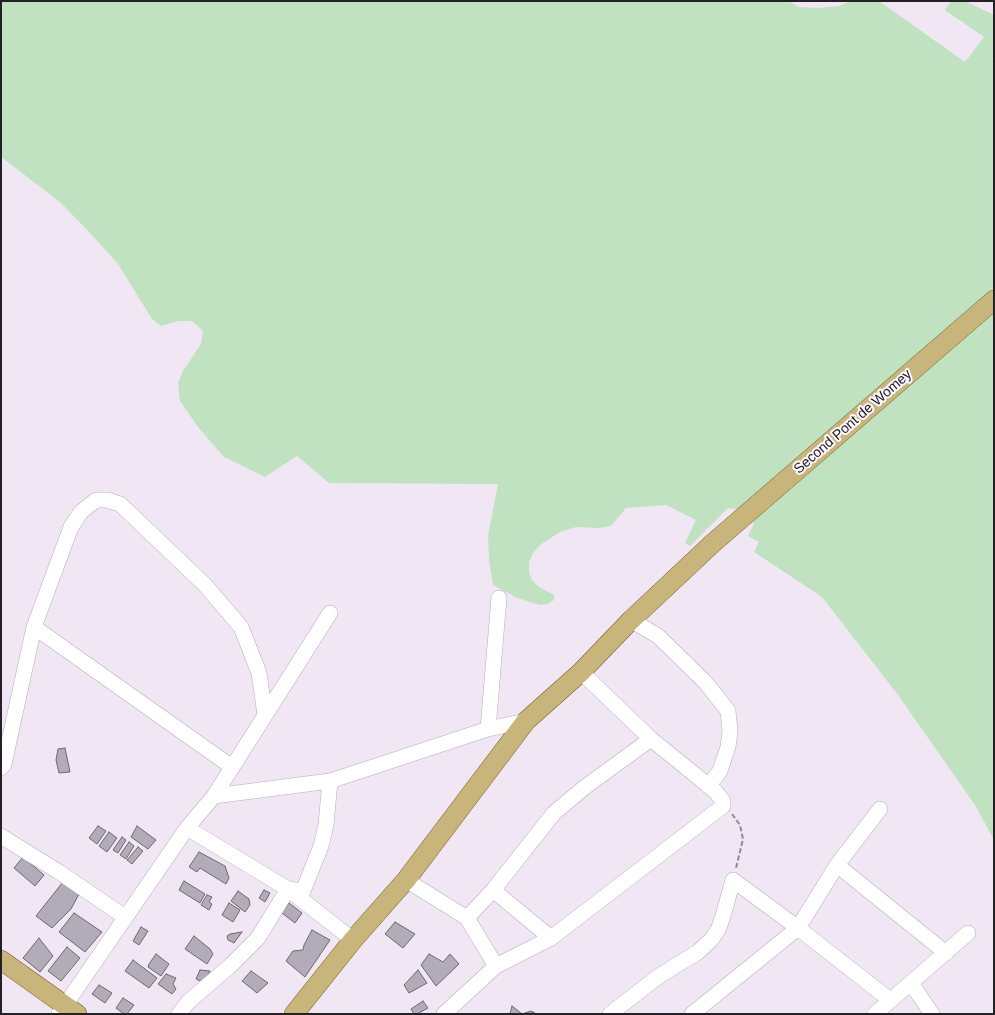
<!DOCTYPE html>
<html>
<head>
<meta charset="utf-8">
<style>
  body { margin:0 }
  #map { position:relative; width:995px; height:1015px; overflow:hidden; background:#f1e7f4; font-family:Helvetica,sans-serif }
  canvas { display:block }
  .frame { position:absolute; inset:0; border:2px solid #242025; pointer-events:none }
</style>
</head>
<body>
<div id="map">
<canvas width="995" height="1015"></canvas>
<div class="frame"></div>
</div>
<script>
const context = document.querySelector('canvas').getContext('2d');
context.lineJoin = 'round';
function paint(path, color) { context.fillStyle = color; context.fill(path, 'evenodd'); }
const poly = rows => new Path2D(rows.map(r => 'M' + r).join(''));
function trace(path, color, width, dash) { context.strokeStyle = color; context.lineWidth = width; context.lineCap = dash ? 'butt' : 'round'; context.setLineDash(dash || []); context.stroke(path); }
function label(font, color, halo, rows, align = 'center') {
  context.font = font + ' Helvetica,sans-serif'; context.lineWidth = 4; context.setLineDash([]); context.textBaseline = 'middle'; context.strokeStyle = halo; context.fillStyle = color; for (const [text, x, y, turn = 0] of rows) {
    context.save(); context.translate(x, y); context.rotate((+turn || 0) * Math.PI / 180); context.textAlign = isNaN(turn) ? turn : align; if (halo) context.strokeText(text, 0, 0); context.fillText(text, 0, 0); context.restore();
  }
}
paint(poly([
  [1,1,788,1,799,7,818,8,839,6,850,1,879,1,965,62,984,37,945,10,951,1,965,1,994,15,994,57,992,59,994,60,994,840,975,805,898,695,822,597,754,552,759,542,748,536,753,526,754,512,728,508,690,546,685,543,696,520,666,505,626,508,611,526,598,528,576,527,560,532,540,545,533,553,529,562,529,572,532,580,539,587,554,595,554,600,548,604,540,605,517,598,493,585,489,560,488,536,498,484,329,483,297,456,265,477,224,457,198,427,180,401,178,383,183,371,201,344,203,331,192,321,178,321,161,326,152,319,118,264,90,233,60,202,1,157]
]), '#c1e2c1');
const building = poly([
  [65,748,70,772,59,773,56,760,58,749,65,748],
  [98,826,106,831,97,844,89,838,98,826],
  [137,826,156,840,148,849,131,837,137,826],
  [109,832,117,838,107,852,99,846,109,832],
  [122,837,126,840,118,853,113,850,122,837],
  [129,842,134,846,126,859,120,855,129,842],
  [138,847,143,851,132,864,127,860,138,847],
  [199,852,225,866,229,878,226,884,200,868,197,872,189,867,199,852],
  [23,857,44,875,35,886,14,868,23,857],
  [184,881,205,894,200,903,179,890,184,881],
  [63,882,79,894,71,909,52,928,36,916,63,882],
  [264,890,270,893,265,902,259,898,264,890],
  [238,891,249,899,250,905,245,912,231,901,238,891],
  [207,895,212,897,209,902,212,904,209,910,201,905,207,895],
  [229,903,240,910,233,922,222,915,229,903],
  [289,903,302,913,295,923,282,913,289,903],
  [74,913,102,932,85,952,59,932,74,913],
  [395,922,415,934,403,948,385,934,395,922],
  [141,927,148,931,139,945,133,941,141,927],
  [312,930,330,940,305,977,286,961,293,951,303,950,304,945,312,930],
  [242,932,234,943,228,940,227,936,230,934,242,932],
  [194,936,210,949,213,954,207,964,185,949,194,936],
  [39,938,53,956,40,972,23,958,39,938],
  [67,947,80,958,61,981,48,971,67,947],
  [156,954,169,964,161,976,148,967,149,964,156,954],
  [429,954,443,962,450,954,459,964,436,986,421,965,429,954],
  [133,960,157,978,149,988,125,971,133,960],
  [200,970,210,971,204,983,196,979,200,970],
  [418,970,427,983,409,993,404,985,418,970],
  [251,971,268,983,257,993,242,981,251,971],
  [166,974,176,978,173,984,176,989,172,994,158,984,166,974],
  [99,985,112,993,105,1003,92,994,99,985],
  [123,998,134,1005,127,1014,124,1014,116,1008,123,998],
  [423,1001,428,1008,417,1014,414,1014,411,1009,423,1001],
  [512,1006,522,1014,531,1011,535,1013,510,1014,512,1006]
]);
paint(building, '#b2abb8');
trace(building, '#6d6773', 1);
const minor = poly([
  [631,620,658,636,706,683,728,711,730,731,728,747,720,771,708,786],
  [34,627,232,767],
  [488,729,499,598],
  [1,768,4,764,34,627,71,527,81,512,96,500,107,500,120,504,205,585,241,627,259,673,265,715],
  [214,796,330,781,488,729,526,721],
  [187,828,288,889,353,940],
  [1,836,59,872,125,917],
  [837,865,946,953],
  [406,880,467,918,496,966],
  [493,890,551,938],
  [467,918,493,890,554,813,585,787,651,739],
  [911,983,932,1014],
  [59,1014,187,828,214,796,330,613],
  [179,1014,188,1002,230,966,258,938,288,889,303,891,321,846,326,825,330,781],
  [444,1014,496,966,551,938,723,806,723,801,715,791,651,739,581,672],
  [610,1014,659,976,698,952,711,940,718,930,723,916,733,880,798,928,890,1000],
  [692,1014,798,928,837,865,880,809],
  [875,1014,968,933]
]);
const major = poly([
  [1,960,77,1014],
  [294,1014,353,940,406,880,526,721,581,672,631,620,713,543,994,300]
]);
trace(minor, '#b6adb9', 16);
trace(major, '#776025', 20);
trace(poly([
  [732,814,740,825,743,839,736,868]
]), '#918a93', 2, [5, 2.5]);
trace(minor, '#fff', 15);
trace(major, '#c8b57c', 19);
label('14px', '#242025', '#fcf6fd', [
  ["Second Pont de Womey",853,422,-41]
]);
</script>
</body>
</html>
